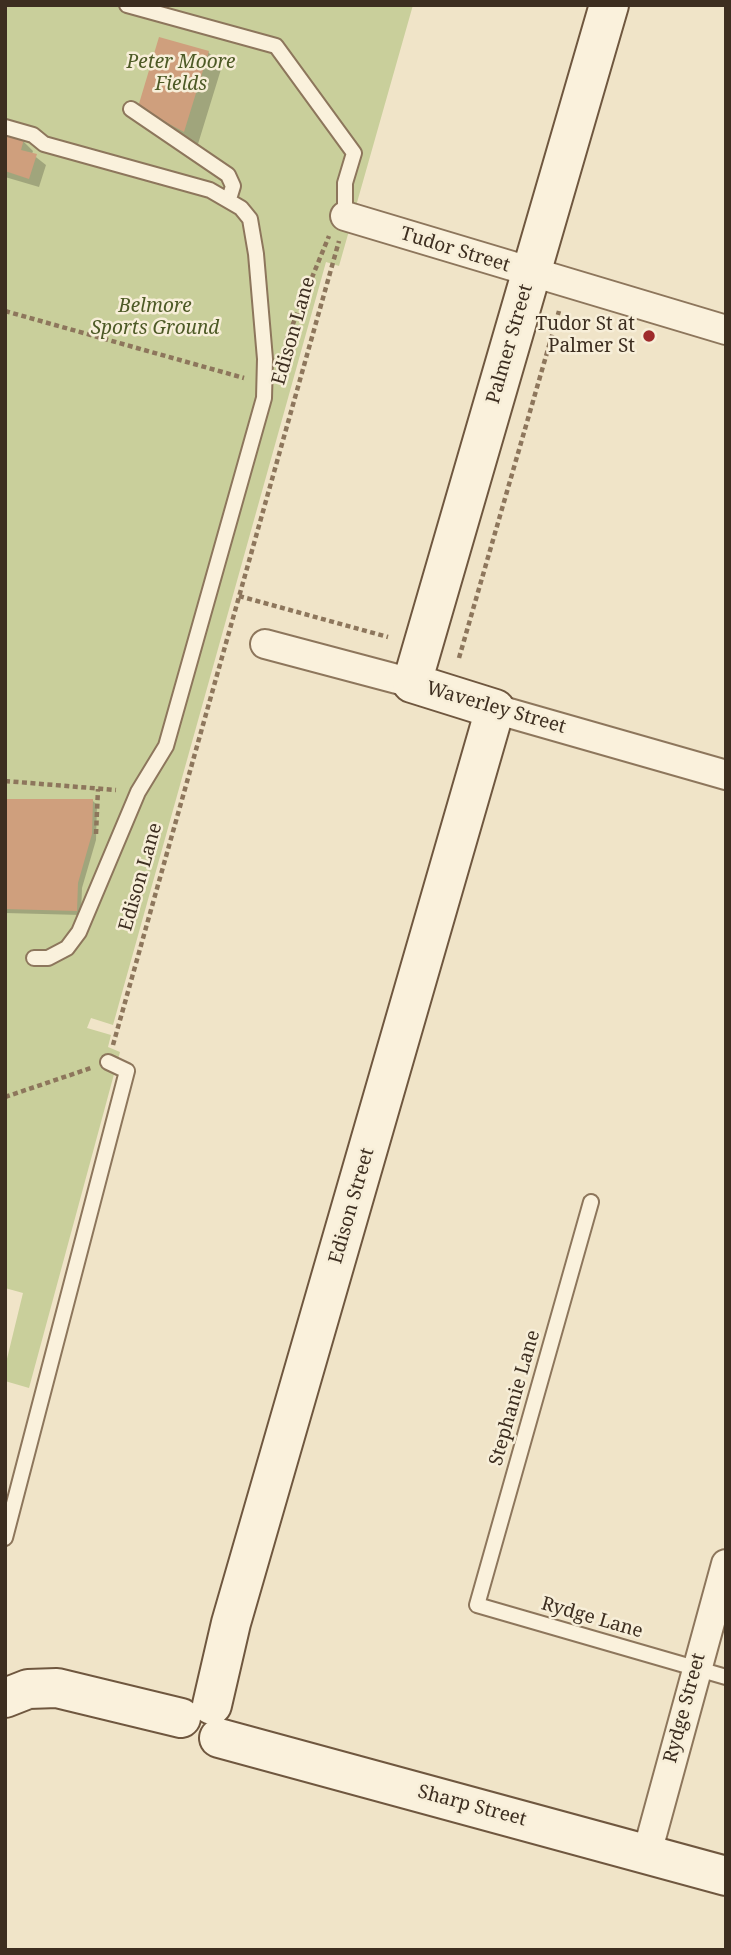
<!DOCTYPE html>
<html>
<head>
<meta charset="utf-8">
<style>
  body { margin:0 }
  #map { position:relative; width:731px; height:1955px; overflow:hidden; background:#f0e4c8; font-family:"Noto Serif",serif }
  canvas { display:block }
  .frame { position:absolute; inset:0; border:7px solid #3d2e20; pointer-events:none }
</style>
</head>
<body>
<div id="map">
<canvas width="731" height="1955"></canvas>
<div class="frame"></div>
</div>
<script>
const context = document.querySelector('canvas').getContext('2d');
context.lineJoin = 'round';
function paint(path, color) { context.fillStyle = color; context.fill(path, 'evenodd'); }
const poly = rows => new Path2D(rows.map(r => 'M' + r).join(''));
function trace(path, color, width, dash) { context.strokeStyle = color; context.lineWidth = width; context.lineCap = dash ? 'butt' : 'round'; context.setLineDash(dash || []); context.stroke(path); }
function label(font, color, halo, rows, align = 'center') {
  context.font = font + ' "Noto Serif",serif'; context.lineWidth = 5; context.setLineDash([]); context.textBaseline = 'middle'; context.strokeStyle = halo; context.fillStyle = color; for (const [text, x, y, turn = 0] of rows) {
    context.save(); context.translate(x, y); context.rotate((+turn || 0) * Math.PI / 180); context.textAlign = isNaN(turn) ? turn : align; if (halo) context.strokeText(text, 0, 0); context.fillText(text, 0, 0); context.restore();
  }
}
paint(poly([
  [5,5,413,5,339,266,326,262,113,1025,91,1018,87,1028,111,1035,108,1047,120,1052,29,1388,5,1381,5,1367,23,1293,5,1288]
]), '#c9cf9b');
paint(poly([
  [208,52,222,66,198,144,154,121,140,107],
  [5,136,23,141,33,151,32,154,46,165,39,187,5,177],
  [5,800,92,800,97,805,96,840,82,888,81,915,5,913]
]), '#0003');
paint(poly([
  [159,37,209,51,184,132,138,107],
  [5,134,24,139,21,150,37,154,29,179,5,171],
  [5,799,93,799,92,834,78,883,77,911,5,909]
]), '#cf9f7d');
const lane = poly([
  [127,5,276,46,354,153,345,183,345,216],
  [131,109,228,175,233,186,229,199],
  [5,127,33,135,44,144,210,190,241,208,250,219,256,254,265,359,264,398,166,746,138,792,79,932,67,948,48,958,34,958],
  [591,1202,477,1605,726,1677],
  [5,1538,127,1071,108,1062]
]);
const street = poly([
  [345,216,726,330],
  [265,644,412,683],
  [495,709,726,775],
  [647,1853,726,1564]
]);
const secondary = poly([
  [5,1698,28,1689,57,1688,181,1718],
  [212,1705,231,1623,495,709,412,683,609,5],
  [219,1738,726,1876]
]);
trace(lane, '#8d765c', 18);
trace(street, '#8d765c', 32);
trace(secondary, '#6f573f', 42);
trace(poly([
  [5,311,244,378],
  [286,341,329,236],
  [239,596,388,637],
  [459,658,559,311],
  [5,781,116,790],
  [96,834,98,789],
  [113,1045,339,241],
  [5,1097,91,1068]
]), '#8d765c', 4.5, [5, 3.5]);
trace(lane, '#faf1dc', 14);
trace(street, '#faf1dc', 28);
trace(secondary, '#faf1dc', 38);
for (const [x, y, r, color] of [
  [649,336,7,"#9e2a2b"]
]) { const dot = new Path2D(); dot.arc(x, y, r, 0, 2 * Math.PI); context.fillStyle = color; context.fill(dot); trace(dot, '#f7eed8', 2.5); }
label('italic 19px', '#4d5a26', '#f7eed8', [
  ["Peter Moore",181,63],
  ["Fields",181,85],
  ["Belmore",155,307],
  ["Sports Ground",155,329]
]);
label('19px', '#3d2e20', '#f7eed8', [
  ["Tudor Street",455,250,17],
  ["Edison Lane",294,331,-74],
  ["Palmer Street",510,344,-74],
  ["Waverley Street",496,708,16],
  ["Edison Lane",141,877,-74],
  ["Edison Street",352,1206,-74],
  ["Stephanie Lane",515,1398,-74],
  ["Rydge Lane",592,1618,16],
  ["Rydge Street",685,1708,-75],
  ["Sharp Street",472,1806,15]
]);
label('19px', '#3d2e20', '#f7eed8', [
  ["Tudor St at",635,325],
  ["Palmer St",635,347]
], 'right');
</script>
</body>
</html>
